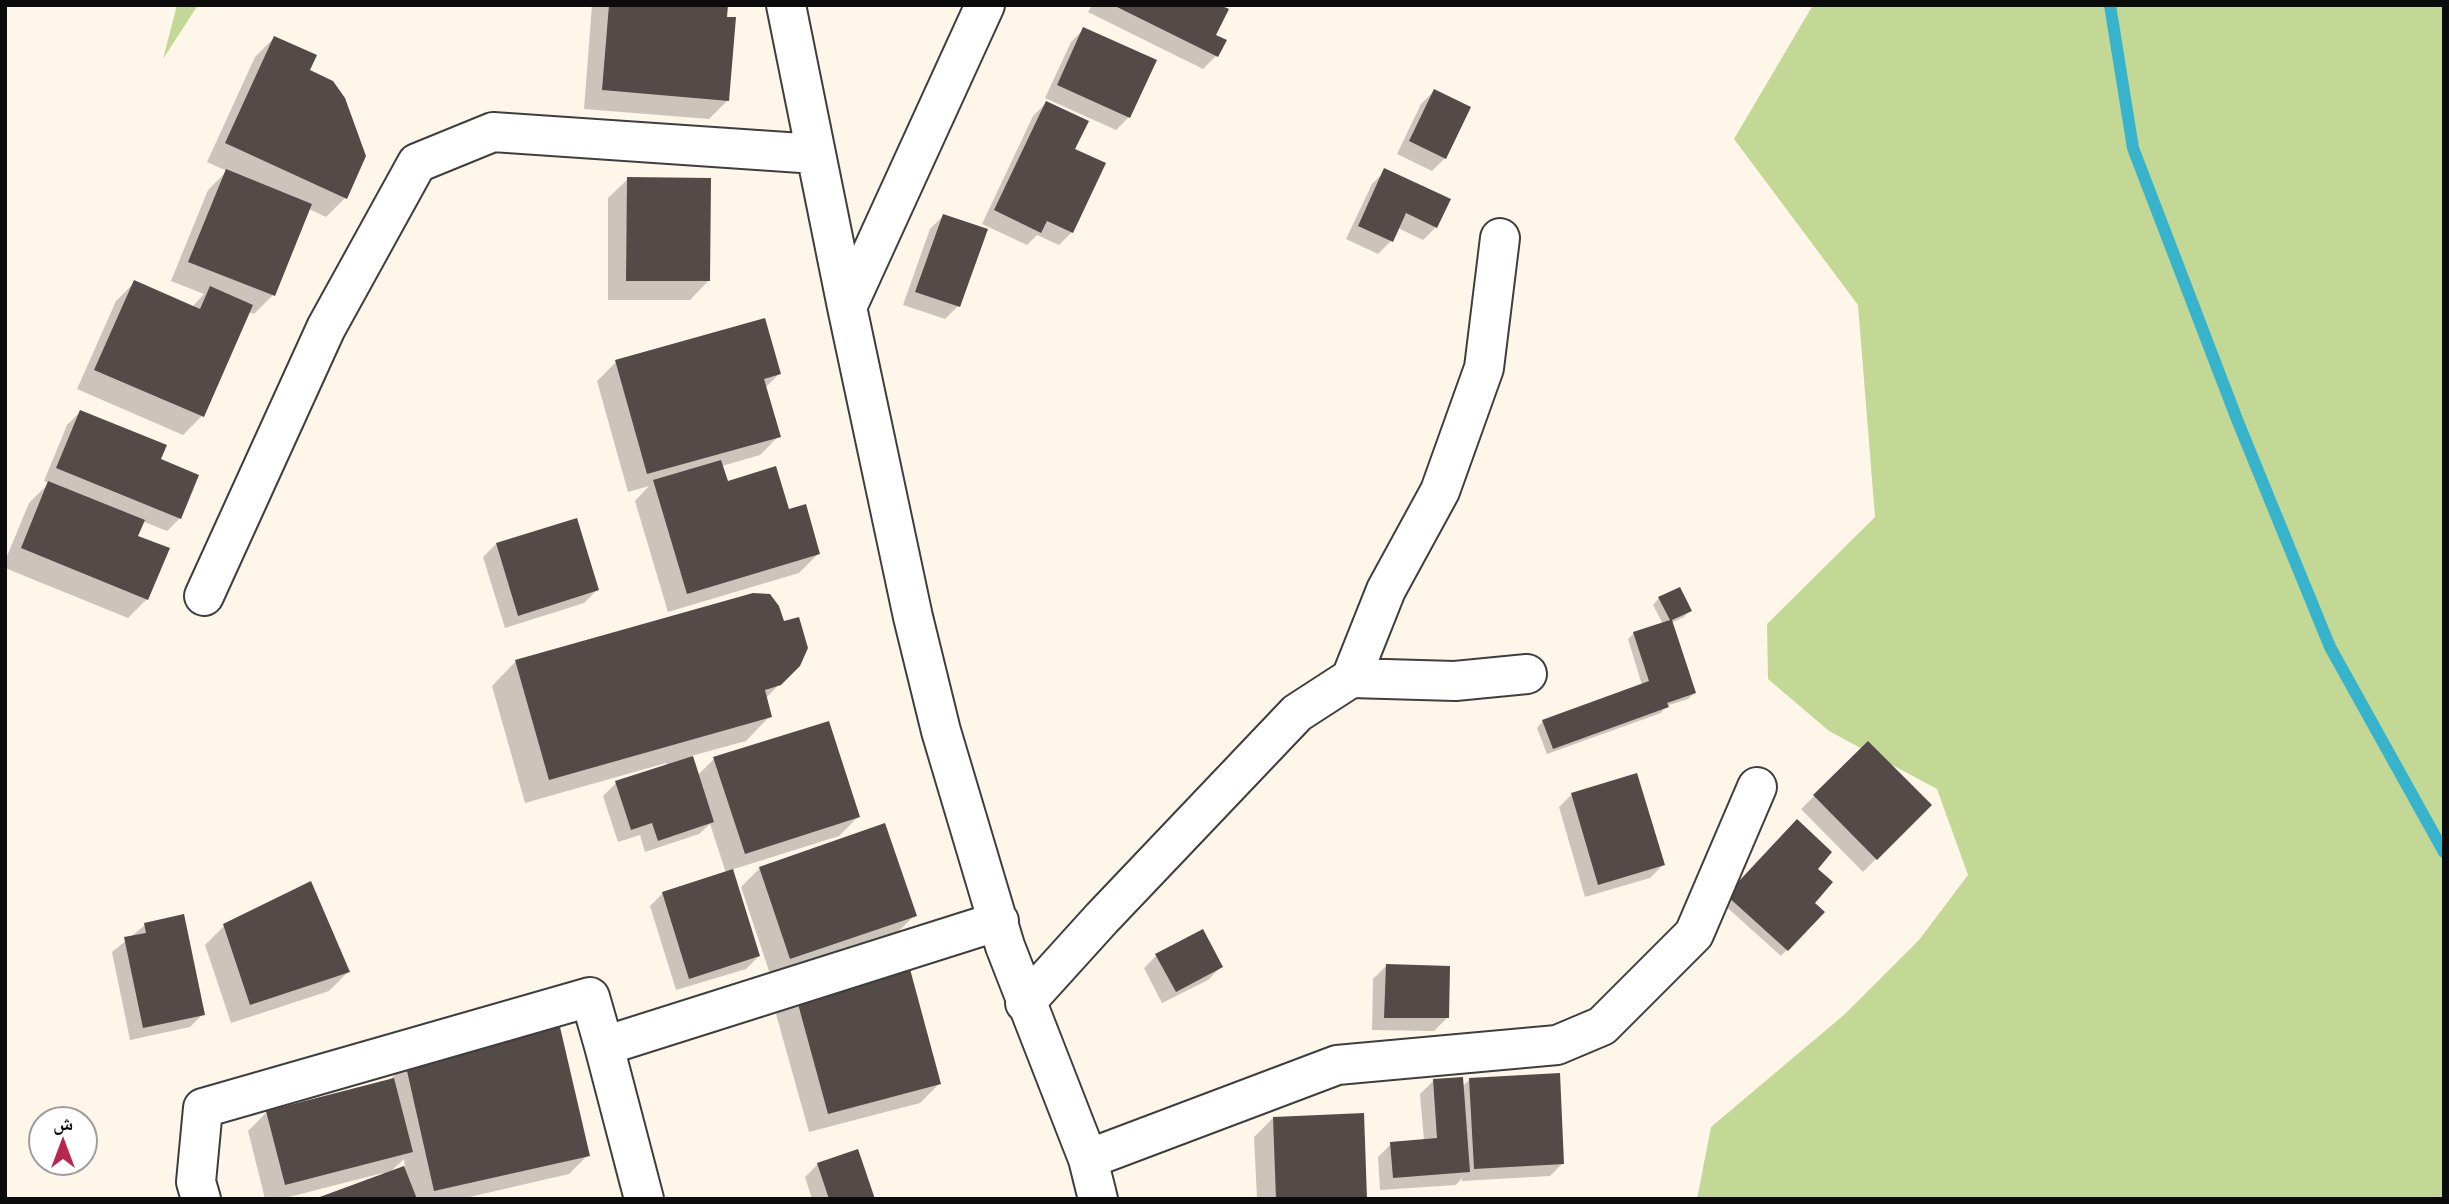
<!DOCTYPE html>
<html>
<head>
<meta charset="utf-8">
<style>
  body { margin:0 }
  #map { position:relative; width:2449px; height:1204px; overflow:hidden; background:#fff6ea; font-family:Literata,"Noto Naskh Arabic",serif }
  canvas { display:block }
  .frame { position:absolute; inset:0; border:7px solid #0b0b0b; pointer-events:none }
  .north { position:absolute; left:28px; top:1106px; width:70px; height:70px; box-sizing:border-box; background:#fff; border:2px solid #9d9d9d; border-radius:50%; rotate:0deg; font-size:19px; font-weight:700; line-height:28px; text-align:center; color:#0b0b0b }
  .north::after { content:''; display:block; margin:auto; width:24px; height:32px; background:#b92650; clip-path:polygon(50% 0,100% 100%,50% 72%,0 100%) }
</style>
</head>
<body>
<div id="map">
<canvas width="2449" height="1204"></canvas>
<div class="frame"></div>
<div class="north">ش</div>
</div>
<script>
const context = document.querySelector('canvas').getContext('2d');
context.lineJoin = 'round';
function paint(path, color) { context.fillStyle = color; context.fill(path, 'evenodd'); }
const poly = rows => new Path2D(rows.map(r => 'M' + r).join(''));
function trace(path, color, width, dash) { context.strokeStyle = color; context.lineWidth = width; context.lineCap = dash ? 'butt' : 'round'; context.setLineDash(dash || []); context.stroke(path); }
paint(poly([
  [177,5,198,5,163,59],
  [1813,5,2444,5,2444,1199,1697,1199,1711,1127,1845,1014,1919,940,1968,875,1937,789,1829,731,1768,679,1767,624,1875,517,1858,305,1734,139]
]), '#c3d894');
paint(poly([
  [592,5,726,5,728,100,709,119,584,109],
  [1092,5,1216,5,1214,36,1216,56,1203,69,1088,12],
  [1084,29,1129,117,1116,130,1045,98,1071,42],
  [274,38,308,71,345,198,326,217,309,209,273,295,254,314,248,312,202,416,183,435,77,389,116,301,135,282,192,307,204,294,171,281,208,190,227,171,207,162,255,57],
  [1434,91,1445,158,1432,171,1397,154,1421,104],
  [1046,103,1073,150,1104,164,1072,232,1059,245,1037,235,1027,245,982,224,1033,116],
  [1385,171,1436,227,1423,240,1398,228,1391,241,1378,254,1346,239,1372,184],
  [628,179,709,280,690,300,608,300,608,198],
  [943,216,958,306,945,319,903,305,930,229],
  [616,362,779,374,765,388,779,436,760,455,722,466,727,483,788,511,818,554,799,573,668,612,635,501,649,486,628,492,597,381],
  [80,412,159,460,180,518,167,531,142,521,136,537,147,599,128,618,5,568,5,561,29,503,49,483,44,481,67,425],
  [496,544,597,590,584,603,505,628,483,557],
  [1659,598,1690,610,1684,617,1671,623,1694,693,1688,699,1666,706,1661,713,1547,754,1537,728,1543,721,1642,685,1628,639,1634,633,1663,624,1653,605],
  [516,661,798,665,765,699,770,716,746,741,691,756,697,776,714,759,858,817,839,836,731,870,759,956,746,969,676,990,650,906,663,893,726,873,710,824,699,834,645,852,640,835,618,842,603,796,616,783,667,766,666,763,525,803,492,686],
  [1868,743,1929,805,1863,872,1801,809],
  [1572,794,1663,865,1650,878,1585,897,1559,807],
  [1797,821,1815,869,1812,903,1823,912,1781,956,1721,902],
  [760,868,915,915,896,934,771,977,741,887],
  [145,925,203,1014,190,1027,130,1040,112,952],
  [224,926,348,972,329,991,231,1023,205,945],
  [1157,955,1221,967,1208,980,1162,1003,1144,968],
  [1386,966,1447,1018,1434,1031,1372,1030,1373,979],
  [796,995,939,1084,920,1103,809,1132,776,1014],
  [405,1064,588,1155,569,1174,461,1199,321,1199,384,1175,383,1173,281,1199,265,1199,248,1131,267,1112,388,1082],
  [404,1159,405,1167,389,1173],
  [1470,1079,1563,1163,1550,1176,1462,1181,1462,1178,1456,1185,1380,1190,1378,1157,1391,1144,1424,1141,1420,1094,1433,1081,1462,1087],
  [1273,1118,1366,1199,1257,1199,1254,1137],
  [818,1164,873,1199,812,1199,805,1177]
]), '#0003');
trace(poly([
  [2110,5,2133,148,2238,422,2330,647,2444,852]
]), '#37b4cb', 12);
paint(poly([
  [609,5,728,5,727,17,736,17,729,101,602,90],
  [1113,5,1220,5,1229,9,1216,35,1227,40,1218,57],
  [1083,27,1157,60,1130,118,1057,85],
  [274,36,317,55,310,70,333,81,345,98,366,156,347,199,225,143],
  [1434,89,1471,107,1446,159,1409,141],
  [1046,101,1089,121,1075,149,1106,163,1073,233,1047,221,1041,233,994,210],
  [1384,168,1451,199,1437,228,1406,213,1393,242,1358,226],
  [226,169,312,204,275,296,188,262],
  [627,177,711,178,710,281,626,281],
  [943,214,988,229,960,307,915,292],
  [134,280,200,309,210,286,253,305,204,417,94,370],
  [765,318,781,374,764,379,781,437,647,474,615,360],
  [80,410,167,445,161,459,199,475,181,519,56,468],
  [721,460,728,481,776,466,789,509,806,504,820,554,687,594,653,480],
  [48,481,145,520,138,536,170,548,148,600,21,548],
  [577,518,599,590,518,616,496,543],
  [1680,587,1692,611,1672,620,1696,693,1667,703,1669,707,1553,749,1542,720,1649,681,1633,632,1670,620,1658,597],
  [753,593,770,594,779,606,784,621,799,617,808,648,800,666,781,685,765,690,772,717,549,780,515,660],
  [829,721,860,817,745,854,713,757],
  [1868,741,1932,805,1877,860,1813,795],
  [693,756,714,822,658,841,652,823,631,830,615,781],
  [1637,773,1665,865,1598,885,1571,793],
  [1797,819,1832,852,1818,869,1833,882,1815,903,1825,912,1788,951,1726,895],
  [885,823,917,916,790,959,759,867],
  [733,869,760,956,689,979,662,892],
  [311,881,350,972,250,1005,223,924],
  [184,914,205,1015,143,1028,124,937,146,933,144,923],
  [1203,929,1223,967,1176,992,1155,954],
  [1386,964,1450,966,1449,1018,1384,1018],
  [910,969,941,1084,828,1114,795,993],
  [560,1027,590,1156,434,1191,405,1062],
  [1560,1073,1564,1164,1474,1169,1469,1078],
  [1463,1077,1470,1172,1393,1178,1390,1142,1437,1138,1433,1079],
  [394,1078,413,1152,285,1185,266,1111],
  [1364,1113,1367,1199,1276,1199,1273,1117],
  [858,1149,875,1199,829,1199,817,1163],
  [404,1166,417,1199,317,1199,317,1198]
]), '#544a48');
const street = poly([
  [786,5,847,307,913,617,941,731,1005,946,1088,1159,1098,1199],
  [847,307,985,5],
  [204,596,326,328,417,163,493,132,816,154],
  [1351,678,1386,590,1440,491,1484,368,1500,238],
  [1025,1003,1102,918,1297,713,1351,678,1455,681,1527,674],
  [604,1046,644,1199],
  [1088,1159,1337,1065,1557,1045,1602,1026,1694,934,1757,787],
  [201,1199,196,1182,203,1108,590,997,604,1046,999,921]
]);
trace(street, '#3e3e3e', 42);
trace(street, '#fff', 38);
</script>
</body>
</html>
